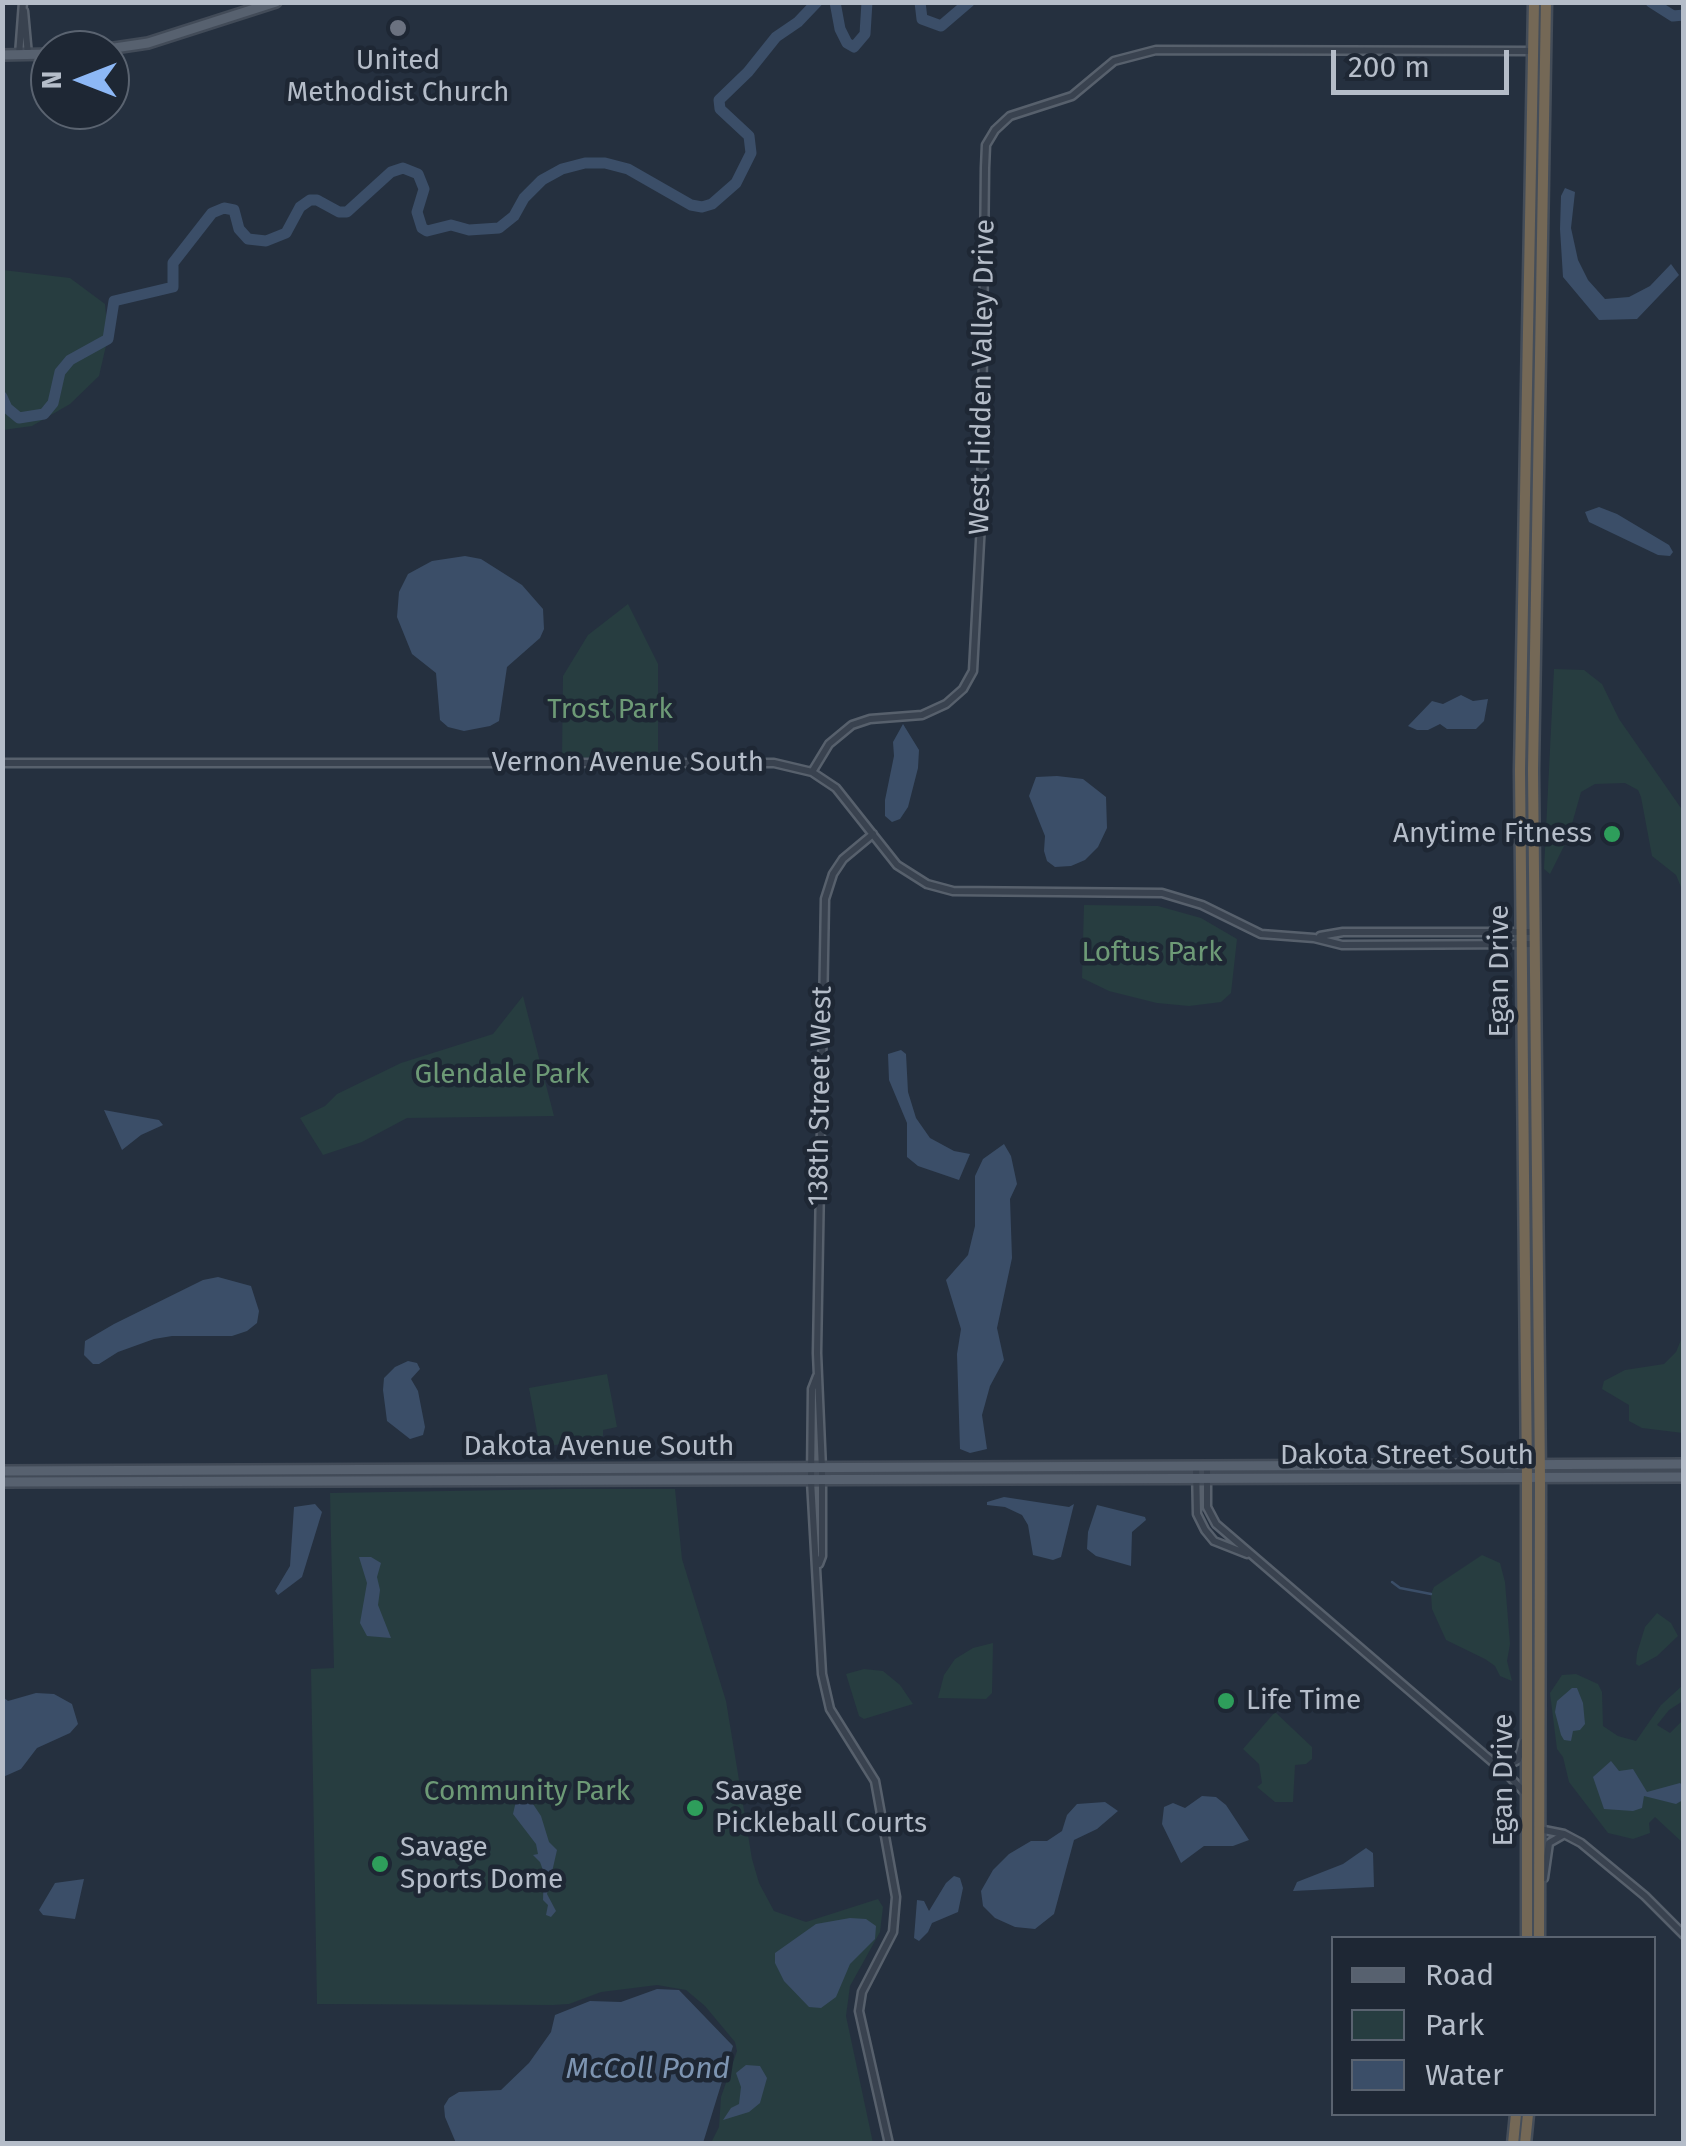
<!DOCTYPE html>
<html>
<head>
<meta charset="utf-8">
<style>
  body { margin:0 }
  #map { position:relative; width:1686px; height:2146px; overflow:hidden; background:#25303f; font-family:"Fira Sans",sans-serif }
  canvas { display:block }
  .frame { position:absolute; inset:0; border:5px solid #b5bdc9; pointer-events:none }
  .legend { position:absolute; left:1331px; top:1936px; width:325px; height:180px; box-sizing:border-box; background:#1e2734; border:2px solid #5a6370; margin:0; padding:12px 18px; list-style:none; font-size:30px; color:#b5bdc9 }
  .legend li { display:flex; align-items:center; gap:20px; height:50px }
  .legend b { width:50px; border:2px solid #5a6370 }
  .north { position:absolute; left:30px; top:30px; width:100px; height:100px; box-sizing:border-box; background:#1e2734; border:2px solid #5a6370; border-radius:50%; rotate:270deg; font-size:28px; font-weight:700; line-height:40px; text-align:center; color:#b5bdc9 }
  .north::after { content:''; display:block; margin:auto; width:35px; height:45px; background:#8db8f6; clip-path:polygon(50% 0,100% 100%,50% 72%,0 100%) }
  .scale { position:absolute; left:1331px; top:50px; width:178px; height:45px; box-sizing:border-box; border:5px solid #b5bdc9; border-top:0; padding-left:12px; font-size:30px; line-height:35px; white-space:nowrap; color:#b5bdc9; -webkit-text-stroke:8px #1e2734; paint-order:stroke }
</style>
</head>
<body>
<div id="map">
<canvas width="1686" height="2146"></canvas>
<div class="frame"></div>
<ul class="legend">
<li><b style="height:12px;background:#57616f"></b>Road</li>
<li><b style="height:28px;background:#273d40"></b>Park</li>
<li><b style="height:28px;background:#3b4e68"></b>Water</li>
</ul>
<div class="north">N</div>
<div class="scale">200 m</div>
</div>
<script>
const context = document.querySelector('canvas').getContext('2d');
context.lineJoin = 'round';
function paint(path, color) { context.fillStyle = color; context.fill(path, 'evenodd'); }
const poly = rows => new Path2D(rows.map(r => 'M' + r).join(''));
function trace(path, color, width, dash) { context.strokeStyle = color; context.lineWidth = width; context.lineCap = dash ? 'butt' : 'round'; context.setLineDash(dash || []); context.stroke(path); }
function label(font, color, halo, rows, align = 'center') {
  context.font = font + ' "Fira Sans",sans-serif'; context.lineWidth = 9; context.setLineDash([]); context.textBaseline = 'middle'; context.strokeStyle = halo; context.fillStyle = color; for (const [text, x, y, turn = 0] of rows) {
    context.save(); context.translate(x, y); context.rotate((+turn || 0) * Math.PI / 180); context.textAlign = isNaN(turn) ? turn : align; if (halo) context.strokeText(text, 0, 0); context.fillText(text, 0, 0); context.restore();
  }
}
paint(poly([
  [3,270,70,278,105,304,108,337,99,376,70,404,32,426,3,430],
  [628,604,658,664,658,756,562,758,563,676,588,635],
  [1554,669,1584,670,1602,684,1619,719,1683,811,1683,892,1676,875,1652,856,1641,797,1638,790,1625,783,1595,784,1581,792,1568,838,1550,874,1544,869],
  [1084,905,1158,906,1201,918,1237,939,1231,993,1221,1002,1189,1006,1157,1003,1109,991,1082,978],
  [523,996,554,1116,407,1118,362,1142,323,1155,300,1118,325,1106,337,1094,401,1063,493,1034],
  [1683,1335,1683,1433,1642,1428,1629,1421,1629,1405,1602,1389,1604,1381,1625,1370,1664,1364,1676,1352],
  [607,1374,617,1427,603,1430,603,1436,540,1448,529,1388],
  [566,1489,675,1489,682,1559,726,1701,752,1859,759,1883,774,1911,806,1922,878,1899,883,1907,880,1932,850,1986,846,2016,873,2143,711,2143,719,2127,721,2097,737,2051,735,2042,705,2006,686,1990,657,1985,601,1992,569,2004,553,2005,317,2004,311,1669,334,1668,330,1493],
  [1482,1555,1500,1563,1505,1582,1510,1644,1507,1661,1512,1681,1500,1676,1495,1666,1485,1659,1446,1640,1432,1609,1431,1594,1434,1587],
  [1657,1613,1671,1623,1678,1636,1657,1656,1639,1666,1636,1664,1637,1653,1645,1627],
  [993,1643,992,1693,986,1699,938,1698,944,1675,955,1659,973,1648],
  [864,1669,883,1671,900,1685,913,1704,864,1719,859,1716,846,1674],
  [1576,1674,1598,1684,1602,1692,1603,1726,1618,1736,1636,1741,1661,1705,1683,1685,1683,1701,1669,1710,1657,1725,1670,1733,1683,1720,1683,1843,1655,1817,1649,1823,1650,1833,1633,1839,1608,1833,1569,1782,1563,1757,1557,1749,1550,1693,1562,1675],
  [1275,1712,1312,1747,1312,1759,1306,1764,1295,1765,1293,1802,1275,1802,1257,1787,1262,1783,1259,1764,1243,1749]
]), '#273d40');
paint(poly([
  [1565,188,1575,192,1571,228,1578,260,1588,280,1605,299,1629,297,1650,286,1671,264,1679,275,1637,319,1599,320,1563,277,1560,229,1561,196],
  [1599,507,1617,514,1669,545,1673,552,1670,556,1658,555,1589,522,1585,512],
  [465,556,481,559,522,585,543,609,544,629,540,638,507,667,499,721,490,726,464,731,448,727,440,720,436,673,412,654,397,617,399,592,408,574,432,561],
  [1461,695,1473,701,1488,699,1484,721,1476,729,1447,729,1440,724,1428,730,1417,730,1408,726,1432,701,1443,704],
  [903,724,919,750,918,768,908,807,900,819,892,822,885,816,885,800,894,756,893,742],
  [1057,776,1083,779,1106,797,1107,828,1098,847,1085,860,1071,866,1055,867,1047,861,1044,851,1045,836,1029,796,1036,777],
  [901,1050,906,1054,908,1092,916,1118,930,1138,954,1151,970,1154,959,1180,918,1166,907,1157,907,1123,889,1080,888,1054],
  [104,1110,159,1120,163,1125,141,1135,122,1150],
  [1004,1144,1011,1156,1017,1184,1010,1199,1012,1258,997,1328,1004,1360,990,1386,982,1415,987,1449,970,1453,960,1449,957,1354,961,1329,946,1280,968,1255,975,1226,975,1176,983,1159],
  [218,1277,251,1286,259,1311,257,1323,247,1331,232,1336,172,1336,154,1339,118,1352,99,1364,93,1364,84,1355,85,1341,114,1324,203,1280],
  [408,1361,417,1363,420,1369,411,1379,418,1391,425,1427,423,1435,410,1439,387,1421,383,1390,384,1378,395,1367],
  [1004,1497,1069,1507,1074,1504,1061,1557,1053,1560,1033,1555,1028,1525,1022,1515,1005,1507,987,1505,987,1502],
  [315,1504,322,1512,302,1577,278,1595,275,1591,290,1566,294,1507],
  [1097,1505,1145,1517,1146,1520,1132,1532,1131,1566,1096,1556,1087,1549,1088,1532],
  [359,1557,371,1557,381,1563,377,1577,380,1590,378,1605,391,1638,367,1636,360,1623,367,1583],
  [1572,1688,1577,1688,1583,1703,1585,1724,1580,1730,1573,1731,1571,1741,1564,1740,1561,1735,1555,1712,1557,1701],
  [36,1693,54,1694,72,1704,78,1724,70,1733,37,1748,21,1769,3,1777,3,1697,8,1701],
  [1611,1761,1619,1771,1633,1769,1647,1792,1680,1783,1683,1786,1683,1800,1676,1804,1644,1796,1642,1808,1633,1811,1604,1809,1593,1777],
  [527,1795,541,1816,549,1842,557,1850,547,1894,556,1911,551,1917,546,1915,548,1905,543,1900,544,1873,540,1862,533,1855,538,1854,536,1844,513,1814,516,1801],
  [1202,1796,1216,1797,1226,1805,1249,1840,1233,1846,1204,1846,1181,1863,1162,1824,1164,1807,1173,1803,1185,1808],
  [1105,1802,1118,1811,1097,1829,1074,1840,1054,1914,1035,1929,1015,1927,995,1918,983,1906,981,1891,993,1870,1009,1854,1031,1841,1047,1841,1062,1831,1067,1815,1077,1804],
  [1366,1848,1373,1853,1374,1887,1293,1891,1297,1882,1343,1864],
  [954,1876,960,1878,963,1888,958,1912,932,1923,928,1932,919,1941,914,1938,917,1900,924,1901,929,1911,946,1883],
  [84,1879,75,1919,43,1915,39,1910,55,1883],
  [850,1918,866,1919,876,1926,875,1939,850,1964,836,1997,821,2008,809,2007,784,1981,775,1963,775,1953,816,1924],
  [657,1989,679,1990,733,2046,703,2143,456,2143,445,2117,444,2106,449,2098,459,2092,501,2090,529,2063,551,2032,555,2015,590,2001,621,2002],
  [746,2065,760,2066,767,2078,760,2103,749,2112,723,2120,731,2108,739,2104,741,2087,736,2073]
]), '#3b4e68');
trace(poly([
  [1392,1582,1400,1588,1431,1594]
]), '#3b4e68', 2.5);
trace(poly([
  [835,2,840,29,847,43,854,47,865,34,867,2],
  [920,2,922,19,941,26,969,2],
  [1651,2,1673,16,1684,15],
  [2,397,7,408,19,418,44,414,53,403,60,372,70,360,108,339,114,301,173,287,173,263,212,213,224,208,234,210,239,229,248,239,266,241,286,233,300,207,310,200,317,200,339,212,347,212,391,172,403,168,418,174,424,189,417,212,422,228,427,231,451,225,469,230,499,228,514,216,524,198,542,180,562,169,585,163,605,163,628,169,691,205,702,207,712,204,736,183,751,153,749,136,720,109,719,100,748,72,776,37,798,22,817,2]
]), '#3b4e68', 11);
const minor = poly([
  [24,11,28,55],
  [19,55,23,2],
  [2,763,774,763,812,772,836,788,897,865,927,884,953,891,1162,893,1202,905,1261,934,1314,938,1342,945,1534,944],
  [812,772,829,744,852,725,870,719,922,715,946,704,963,689,973,671,981,523,985,168,986,145,995,130,1010,116,1072,96,1114,61,1156,50,1533,51],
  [1320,936,1343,932,1534,932],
  [817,1376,812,1389,811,1481,822,1674,830,1709,875,1781,896,1897,893,1932,862,1992,859,2011,889,2144],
  [1196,1467,1197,1514,1205,1530,1214,1541,1247,1554],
  [1207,1467,1207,1507,1216,1524,1509,1776,1524,1792],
  [819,1564,822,1556,822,1469,817,1353,825,899,833,874,843,859,873,834],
  [1496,1763,1508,1765,1518,1760,1523,1742],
  [1539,1829,1564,1834,1581,1843,1645,1896,1684,1935],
  [1544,1878,1549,1843,1563,1835]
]);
const major = poly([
  [101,50,148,43,276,2],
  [2,55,50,54],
  [2,1471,1684,1464],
  [2,1482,1684,1477]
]);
const highway = poly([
  [1527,1938,1527,1478,1520,770,1534,2],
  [1539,1938,1540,1478,1533,770,1546,2],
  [1513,2144,1516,2114],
  [1525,2144,1528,2114]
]);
trace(minor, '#57606c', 11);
trace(major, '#424b58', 14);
trace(highway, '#444d59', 15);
trace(minor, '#39424f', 6);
trace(major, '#57616f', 9);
trace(highway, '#746856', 10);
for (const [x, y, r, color] of [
  [398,28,10,"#6b7280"],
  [1612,834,10,"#2e9e5b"],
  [1226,1701,10,"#2e9e5b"],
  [695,1808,10,"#2e9e5b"],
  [380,1864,10,"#2e9e5b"]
]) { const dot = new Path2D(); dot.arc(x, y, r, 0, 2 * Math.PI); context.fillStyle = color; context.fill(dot); trace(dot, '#1e2734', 4); }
label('28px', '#b5bdc9', '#1e2734', [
  ["United",398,61,"center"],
  ["Methodist Church",398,93,"center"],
  ["Anytime Fitness",1592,834,"right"],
  ["Life Time",1246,1701],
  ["Savage",715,1792],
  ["Pickleball Courts",715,1824],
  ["Savage",400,1848],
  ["Sports Dome",400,1880]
], 'left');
label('28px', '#b5bdc9', '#1e2734', [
  ["West Hidden Valley Drive",983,377,-89],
  ["Vernon Avenue South",628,763],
  ["Egan Drive",1500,971,-90],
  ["138th Street West",821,1096,-89],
  ["Dakota Avenue South",599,1447],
  ["Dakota Street South",1407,1456],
  ["Egan Drive",1504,1780,-90]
]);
label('28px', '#6d9a76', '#1e2734', [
  ["Trost Park",610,710],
  ["Loftus Park",1152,953],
  ["Glendale Park",502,1075],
  ["Community Park",527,1792]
]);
label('italic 30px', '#7d94b1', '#1e2734', [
  ["McColl Pond",648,2070]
]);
</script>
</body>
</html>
